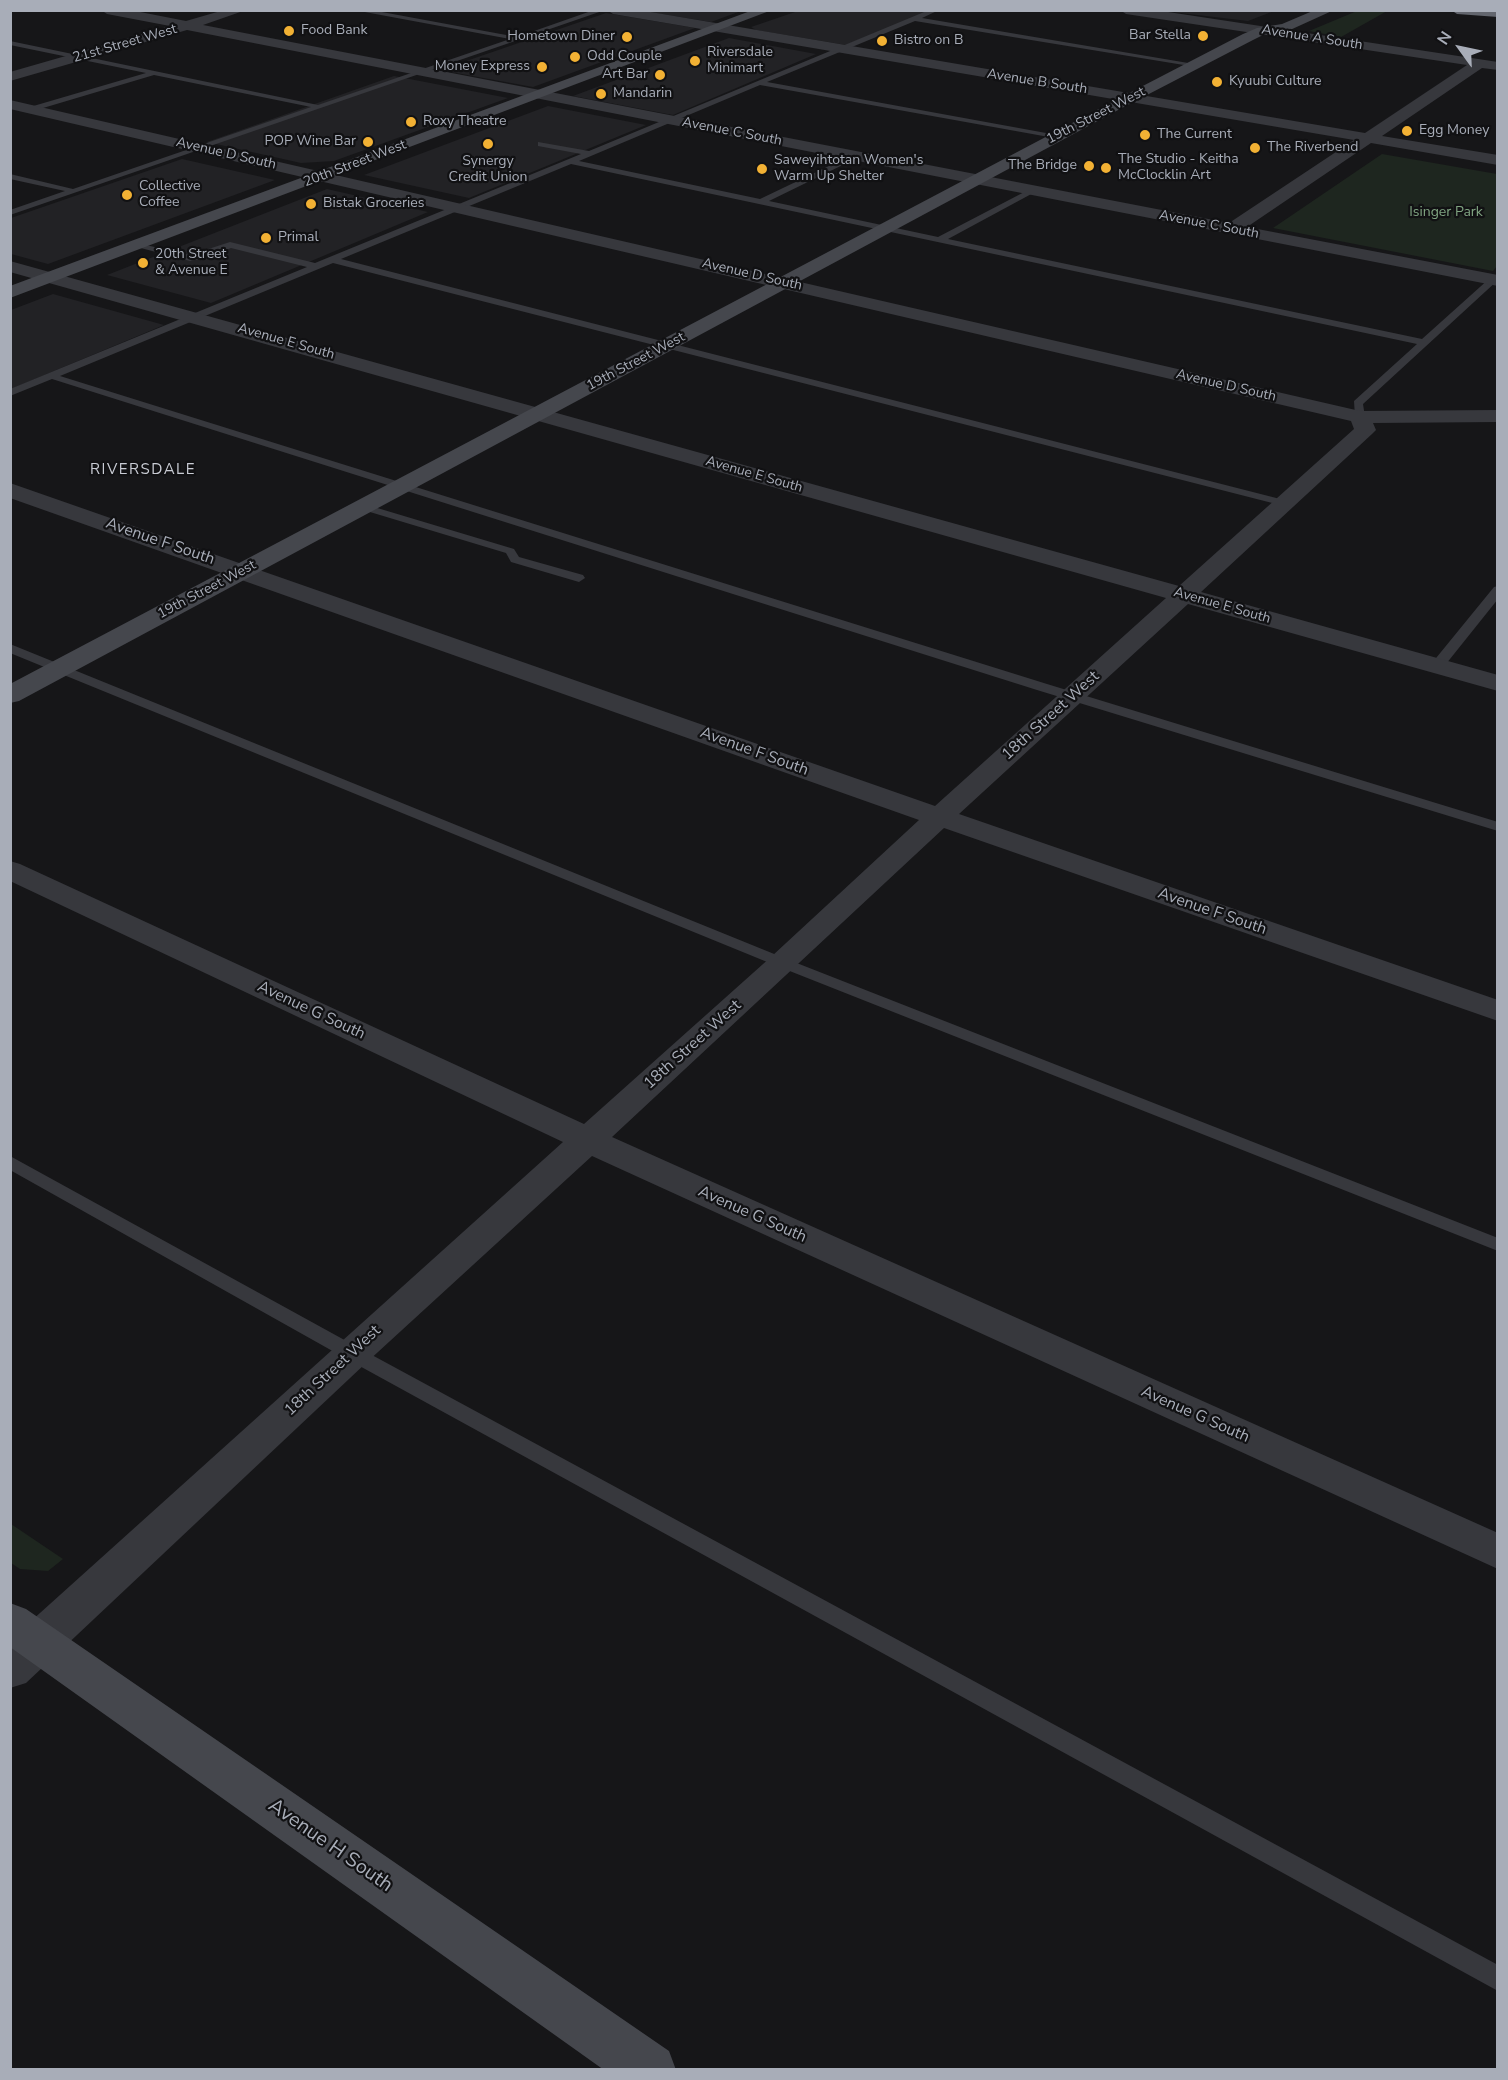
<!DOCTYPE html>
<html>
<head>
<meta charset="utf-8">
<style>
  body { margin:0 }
  #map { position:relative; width:1508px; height:2080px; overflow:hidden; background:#161618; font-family:"Nunito Sans",sans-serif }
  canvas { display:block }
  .frame { position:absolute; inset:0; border:12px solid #a8adb8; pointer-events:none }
  .north { position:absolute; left:1430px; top:18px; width:60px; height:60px; -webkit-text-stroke:4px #111113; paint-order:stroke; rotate:303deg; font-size:16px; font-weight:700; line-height:24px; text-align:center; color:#a8adb8 }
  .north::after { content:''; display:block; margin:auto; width:21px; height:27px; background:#a8adb8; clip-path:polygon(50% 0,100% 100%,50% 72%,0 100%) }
</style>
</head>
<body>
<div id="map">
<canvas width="1508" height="2080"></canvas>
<div class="frame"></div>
<div class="north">N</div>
</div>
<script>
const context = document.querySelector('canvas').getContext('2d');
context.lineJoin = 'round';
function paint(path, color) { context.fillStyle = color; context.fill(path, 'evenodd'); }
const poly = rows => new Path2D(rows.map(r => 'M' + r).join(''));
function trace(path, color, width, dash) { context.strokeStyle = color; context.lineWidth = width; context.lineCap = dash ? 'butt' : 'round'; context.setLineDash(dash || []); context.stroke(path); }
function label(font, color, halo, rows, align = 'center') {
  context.font = font + ' "Nunito Sans",sans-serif'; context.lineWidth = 4.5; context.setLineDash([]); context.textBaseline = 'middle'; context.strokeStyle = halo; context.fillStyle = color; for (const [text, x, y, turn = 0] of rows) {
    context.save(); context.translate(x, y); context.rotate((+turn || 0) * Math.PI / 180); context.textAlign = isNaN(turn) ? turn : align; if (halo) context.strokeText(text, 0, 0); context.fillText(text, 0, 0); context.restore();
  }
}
paint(poly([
  [643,11,741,10,741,11,711,22],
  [798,11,930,11,846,45,756,30,751,27],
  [1164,11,1274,11,1248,21],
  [606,13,695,28,533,87,440,70],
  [729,38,816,54,673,115,573,96],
  [394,76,508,98,334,161,301,163,207,142],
  [548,106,646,125,469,198,364,175],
  [182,159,275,180,48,264,11,254,11,218],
  [327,189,428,212,211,303,107,275],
  [53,294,164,325,11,389,11,310]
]), '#222225');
paint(poly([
  [1357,11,1387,11,1341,37,1309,31],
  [1382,154,1497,174,1497,266,1493,271,1273,228],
  [11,1524,63,1559,48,1571,20,1569,11,1563]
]), '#1e261f');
paint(poly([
  [354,10,371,10,517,37,594,10,605,10,10,215,10,210,65,191,10,179,10,174,73,189,311,107,154,75,33,111,30,107,146,73,10,45,10,41,318,105,510,39,354,10],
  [929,10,939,10,922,18,1200,65,1196,67,915,21,767,82,1057,135,1061,137,1060,139,760,85,579,161,760,199,854,154,857,154,857,158,769,201,938,237,1032,188,1036,190,1035,192,948,239,1422,339,1490,278,1498,280,1363,404,1365,417,1360,420,1355,417,1354,401,1417,344,571,164,341,259,1288,501,1290,503,1284,506,333,263,60,376,1047,684,1498,822,1498,831,1037,690,52,379,10,396,10,389,307,267,231,248,206,258,190,261,137,247,137,243,190,255,230,242,315,263,581,154,538,146,538,142,589,151,929,10],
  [364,504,514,549,519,557,583,575,585,578,579,582,511,562,506,553,360,509,360,505,364,504],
  [1498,586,1498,599,1442,669,1432,669,1431,666,1432,663,1494,587,1498,586],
  [10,644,789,960,1498,1238,1498,1251,777,966,10,653,10,644],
  [10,1156,359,1348,1498,1965,1498,1991,345,1358,10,1170,10,1156]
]), '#37383d');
paint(poly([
  [101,10,130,10,186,21,224,10,246,10,203,25,1229,223,1354,140,613,14,607,10,639,10,1365,133,1467,65,1126,14,1120,10,1155,10,1498,62,1498,70,1482,68,1382,136,1498,155,1498,165,1371,143,1247,227,1498,275,1498,286,187,30,10,81,10,72,170,26,107,14,101,10],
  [10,100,1360,411,1498,410,1498,422,1373,423,1376,430,1372,434,1201,592,1498,675,1498,691,1188,604,959,814,1498,1000,1498,1021,944,828,612,1137,1498,1533,1498,1569,592,1156,366,1363,26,1683,10,1688,10,1640,563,1142,10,881,10,861,20,864,584,1124,772,956,919,820,10,498,10,483,935,806,1166,598,10,272,10,261,1179,586,1354,429,1351,421,10,109,10,100]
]), '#37383d');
paint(poly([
  [753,10,772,10,10,298,10,286,753,10],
  [1315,10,1334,10,1290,30,1265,34,1253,40,1120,109,19,701,10,703,10,684,1110,103,1243,34,1257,28,1282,24,1315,10],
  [10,1603,26,1609,669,2051,676,2070,604,2070,10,1647,10,1603]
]), '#45474d');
paint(poly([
  [1451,10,1498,10,1498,17,1457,14,1451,10]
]), '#63666e');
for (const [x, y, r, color] of [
  [289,31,6,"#f2b134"],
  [1203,36,6,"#f2b134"],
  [627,37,6,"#f2b134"],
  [882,41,6,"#f2b134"],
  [575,57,6,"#f2b134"],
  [695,61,6,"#f2b134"],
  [542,67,6,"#f2b134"],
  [660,75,6,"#f2b134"],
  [1217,82,6,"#f2b134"],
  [601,94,6,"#f2b134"],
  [411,122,6,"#f2b134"],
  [1407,131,6,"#f2b134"],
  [1145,135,6,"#f2b134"],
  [368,142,6,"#f2b134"],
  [488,144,6,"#f2b134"],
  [1255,148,6,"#f2b134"],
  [1089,166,6,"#f2b134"],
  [1106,168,6,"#f2b134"],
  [762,169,6,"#f2b134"],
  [127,195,6,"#f2b134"],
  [311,204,6,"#f2b134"],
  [266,238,6,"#f2b134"],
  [143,263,6,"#f2b134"]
]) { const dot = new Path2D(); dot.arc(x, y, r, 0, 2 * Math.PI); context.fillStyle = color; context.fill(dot); trace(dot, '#111113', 2); }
label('14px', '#a8adb8', '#111113', [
  ["Food Bank",301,31],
  ["Bar Stella",1191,36,"right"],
  ["Hometown Diner",615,37,"right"],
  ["Bistro on B",894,41],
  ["Riversdale",707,53],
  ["Minimart",707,69],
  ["Odd Couple",587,57],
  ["Money Express",530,67,"right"],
  ["Art Bar",648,75,"right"],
  ["Kyuubi Culture",1229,82],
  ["Mandarin",613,94],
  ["Roxy Theatre",423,122],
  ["Egg Money",1419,131],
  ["The Current",1157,135],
  ["POP Wine Bar",356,142,"right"],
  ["The Riverbend",1267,148],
  ["The Studio - Keitha",1118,160],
  ["McClocklin Art",1118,176],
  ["Saweyihtotan Women's",774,161],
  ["Warm Up Shelter",774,177],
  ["Synergy",488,162,"center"],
  ["Credit Union",488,178,"center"],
  ["The Bridge",1077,166,"right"],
  ["Collective",139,187],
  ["Coffee",139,203],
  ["Bistak Groceries",323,204],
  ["Primal",278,238],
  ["20th Street",155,255],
  ["& Avenue E",155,271]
], 'left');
label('14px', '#a8adb8', '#111113', [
  ["Avenue A South",1312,38,9],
  ["21st Street West",125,44,-16],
  ["Avenue B South",1037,82,9],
  ["19th Street West",1096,116,-27],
  ["Avenue C South",732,132,11],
  ["Avenue D South",226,154,13],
  ["20th Street West",355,164,-21],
  ["Avenue C South",1209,225,11],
  ["Avenue D South",752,275,13],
  ["Avenue E South",286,342,16],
  ["19th Street West",636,362,-28],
  ["Avenue D South",1226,386,13],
  ["Avenue E South",754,475,16],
  ["19th Street West",207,590,-28],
  ["Avenue E South",1222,606,16]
]);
label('14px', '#7fa381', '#111113', [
  ["Isinger Park",1446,213]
]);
context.letterSpacing = '1.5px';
label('15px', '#c9ccd4', '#111113', [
  ["RIVERSDALE",143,470]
]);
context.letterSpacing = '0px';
label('16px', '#a8adb8', '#111113', [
  ["Avenue F South",160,542,19],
  ["18th Street West",1051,716,-42],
  ["Avenue F South",754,752,20],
  ["Avenue F South",1212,912,19],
  ["Avenue G South",311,1011,25],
  ["18th Street West",693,1045,-42],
  ["Avenue G South",752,1215,24],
  ["18th Street West",333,1371,-43],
  ["Avenue G South",1195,1415,24]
]);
label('20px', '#a8adb8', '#111113', [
  ["Avenue H South",330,1846,35]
]);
</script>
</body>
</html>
